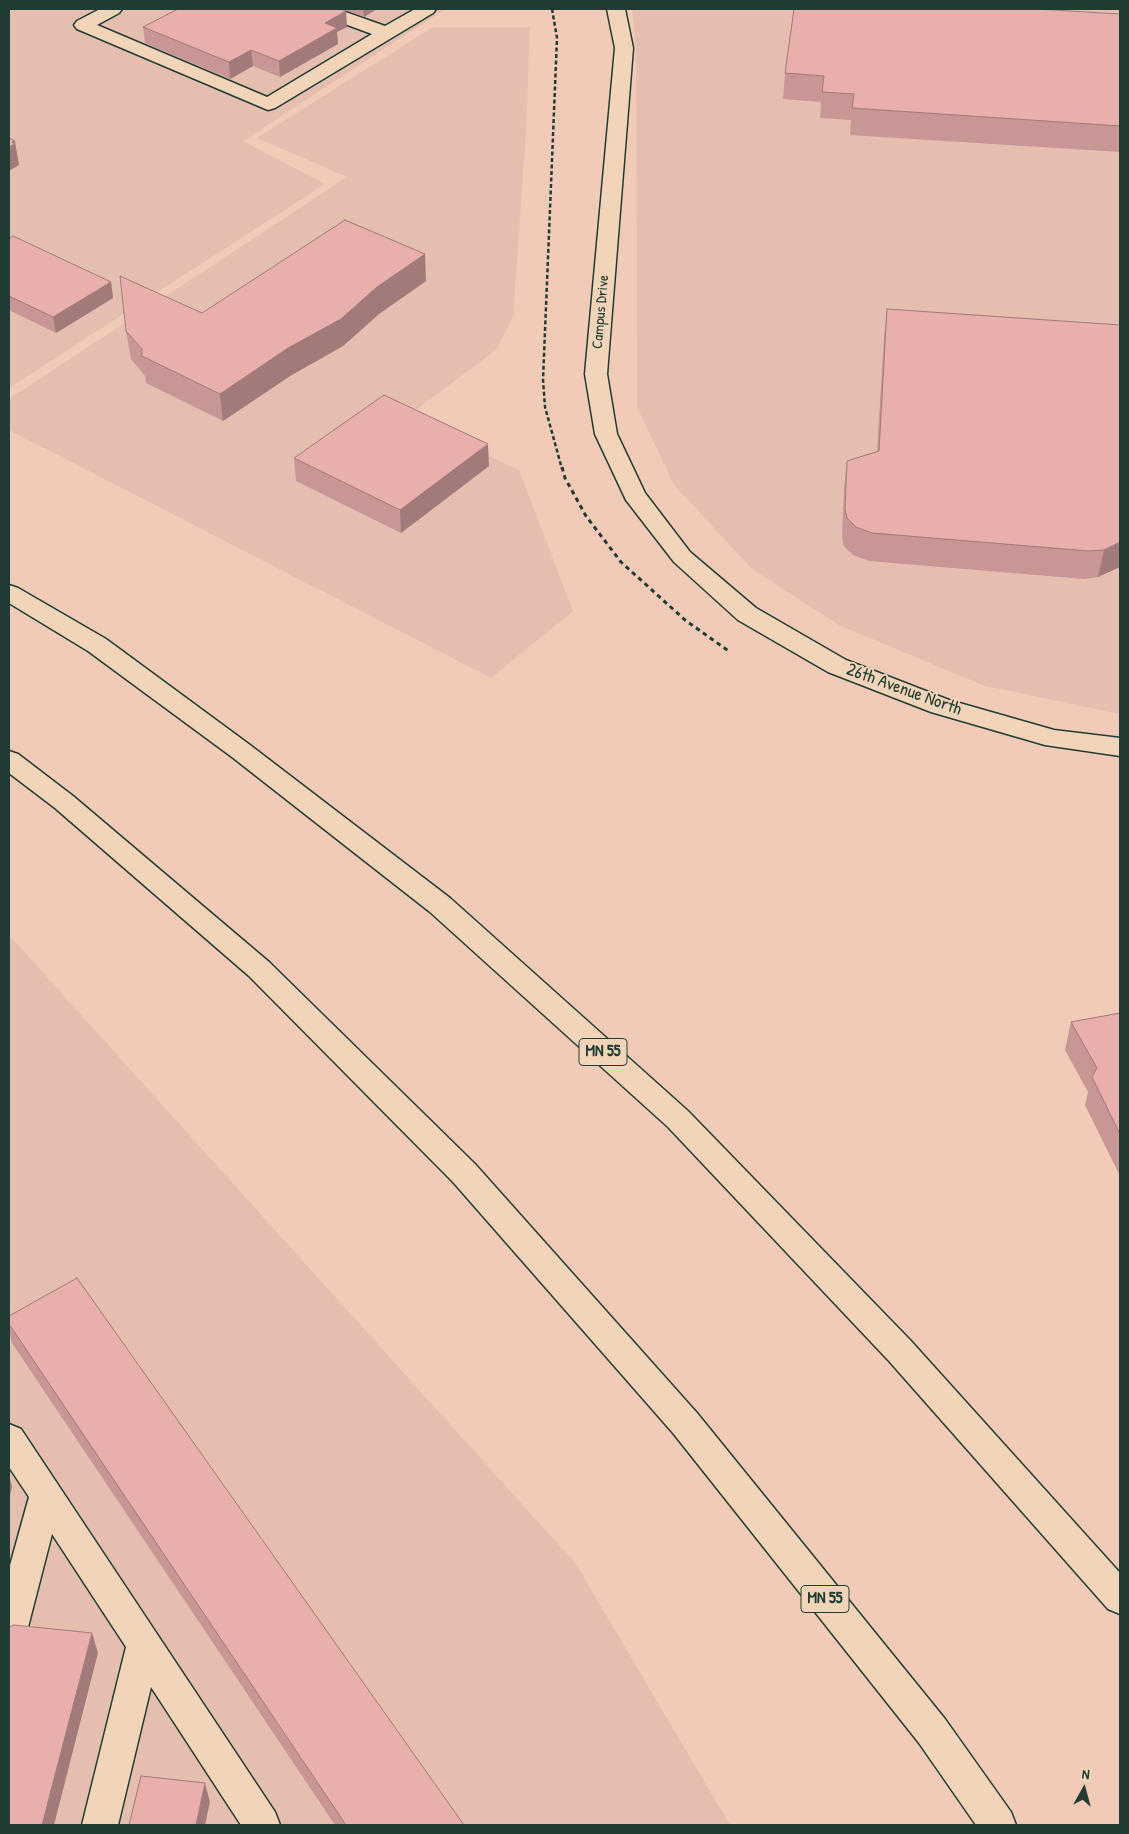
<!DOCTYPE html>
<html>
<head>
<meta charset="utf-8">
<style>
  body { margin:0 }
  #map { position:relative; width:1129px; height:1834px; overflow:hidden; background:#f1cbb7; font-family:"Patrick Hand",sans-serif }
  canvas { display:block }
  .frame { position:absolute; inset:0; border:10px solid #1f3d34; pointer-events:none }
  .north { position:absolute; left:1059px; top:1764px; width:50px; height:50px; -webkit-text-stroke:4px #f2d5b9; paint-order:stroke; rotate:7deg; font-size:14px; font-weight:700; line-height:20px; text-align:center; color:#1f3d34 }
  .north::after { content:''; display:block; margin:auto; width:18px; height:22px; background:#1f3d34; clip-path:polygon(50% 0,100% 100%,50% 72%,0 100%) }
</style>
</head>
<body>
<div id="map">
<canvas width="1129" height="1834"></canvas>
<div class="frame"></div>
<div class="north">N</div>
</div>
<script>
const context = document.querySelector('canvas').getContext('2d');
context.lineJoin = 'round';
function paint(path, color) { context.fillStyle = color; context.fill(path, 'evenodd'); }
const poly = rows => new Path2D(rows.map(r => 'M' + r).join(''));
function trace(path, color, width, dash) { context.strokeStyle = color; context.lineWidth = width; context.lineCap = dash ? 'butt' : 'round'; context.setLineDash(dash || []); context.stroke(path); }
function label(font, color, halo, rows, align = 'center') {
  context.font = font + ' "Patrick Hand",sans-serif'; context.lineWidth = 4; context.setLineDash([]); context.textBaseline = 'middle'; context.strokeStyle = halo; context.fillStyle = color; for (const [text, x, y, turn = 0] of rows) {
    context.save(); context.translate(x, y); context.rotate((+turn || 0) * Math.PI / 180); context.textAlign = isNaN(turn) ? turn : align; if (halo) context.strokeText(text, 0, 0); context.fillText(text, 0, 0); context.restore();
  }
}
paint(poly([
  [9,9,445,9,243,141,325,184,9,388],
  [632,9,1120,9,1120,714,985,686,839,625,752,569,674,485,637,407,636,49],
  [433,27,530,27,526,132,513,318,496,350,405,418,519,470,573,611,491,678,9,430,9,399,347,177,257,138],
  [9,935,576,1564,730,1825,9,1825]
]), '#e6beaf');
const lane = poly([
  [100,9,122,9,119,13,97,25,267,97,372,34,315,13,312,9,337,9,385,26,415,9,436,9,433,13,275,108,268,110,77,29,74,25,77,21,100,9],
  [9,1424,21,1429,275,1812,280,1825,241,1825,151,1687,118,1825,82,1825,126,1647,52,1534,27,1631,21,1643,9,1647,9,1569,29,1497,9,1467,9,1424]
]);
const secondary = poly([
  [607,9,625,9,633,48,607,374,617,434,645,493,690,552,756,608,846,660,949,700,1054,730,1120,738,1120,756,1045,745,931,712,828,672,738,620,674,562,626,500,595,434,585,374,615,48,607,9]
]);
const highway = poly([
  [9,585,18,588,106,639,250,745,450,898,688,1111,911,1341,1120,1573,1120,1614,1108,1609,889,1361,668,1127,430,912,232,757,88,651,9,603,9,585],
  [9,751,18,754,73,796,269,962,475,1164,697,1413,945,1719,1011,1812,1016,1825,976,1825,919,1743,673,1433,453,1182,249,976,55,808,9,773,9,751]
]);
trace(lane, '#1f3d34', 3);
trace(secondary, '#1f3d34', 3);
trace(highway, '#1f3d34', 3);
trace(poly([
  [552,9,557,38,543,380,545,407,562,469]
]), '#1f3d34', 2.5, [4, 2.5]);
trace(poly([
  [562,467,565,478,586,516,621,562,685,620,730,652]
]), '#1f3d34', 3, [4.5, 4]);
paint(lane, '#f2d5b9');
paint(secondary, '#f2d5b9');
paint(highway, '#f2d5b9');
paint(poly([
  [342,9,377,9,364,17],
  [1120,14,1120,152,850,135,851,120,820,118,821,102,783,99,785,73],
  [143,27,347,27,337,32,338,44,280,77,253,66,230,79,145,43],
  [9,239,111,282,113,298,56,333,9,310],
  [426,281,379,314,343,346,290,376,223,421,146,383,145,376,131,359,126,331,202,313],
  [887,309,1120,567,1098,577,1084,579,869,561,853,555,844,546,842,537,844,489,847,461,877,451,884,336],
  [294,458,489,466,401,533,296,481],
  [1120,1013,1120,1176,1085,1105,1088,1092,1065,1050,1071,1022],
  [9,1316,464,1825,335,1825,12,1343,9,1331]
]), '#c89695');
paint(poly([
  [363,9,377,9,364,17],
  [346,11,347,27,337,32,338,44,280,77,279,61,325,23],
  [251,50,253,66,230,79,229,62],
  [15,141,19,165,9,171,9,147,12,142],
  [425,254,426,281,379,314,343,346,290,376,223,421,220,394],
  [111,282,113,298,56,333,53,317],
  [488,444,489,466,401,533,400,510],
  [1120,542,1120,567,1098,577,1104,550],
  [9,1476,12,1487,9,1499],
  [92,1633,98,1653,54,1825,42,1825],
  [205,1783,210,1802,205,1825,196,1825]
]), '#a27a79');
const building = poly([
  [178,9,340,9,346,11,325,23,337,28,279,61,251,50,229,62,143,27,178,9],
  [794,9,1036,9,1120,14,1120,126,852,108,854,94,822,92,824,76,785,73,794,9],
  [9,138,15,141,12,142,15,144,9,147,9,138],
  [345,220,425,254,377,287,341,319,288,348,220,394,142,356,142,349,126,331,120,276,202,313,345,220],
  [13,236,111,282,53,317,9,296,9,239,13,236],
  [887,309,1120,325,1120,542,1104,550,1089,551,872,533,856,527,847,518,845,509,847,461,879,451,887,309],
  [384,395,488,444,400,510,294,458,384,395],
  [1120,1013,1120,1134,1092,1077,1097,1068,1071,1022,1120,1013],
  [77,1278,464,1825,346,1825,9,1324,9,1316,77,1278],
  [14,1625,92,1633,42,1825,9,1825,9,1627,14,1625],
  [141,1776,205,1783,196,1825,129,1825,141,1776]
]);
paint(building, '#e8afad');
trace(building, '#a27a79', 1);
label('15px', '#1f3d34', '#f2d5b9', [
  ["Campus Drive",601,312,-85]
]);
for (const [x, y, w] of [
  [603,1052,48],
  [825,1599,48]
]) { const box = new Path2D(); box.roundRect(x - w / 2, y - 13.5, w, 27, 4); context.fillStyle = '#f2d5b9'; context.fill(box); trace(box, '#1f3d34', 1); }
label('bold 16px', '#1f3d34', null, [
  ["MN 55",603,1052],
  ["MN 55",825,1599]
]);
label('18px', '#1f3d34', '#f2d5b9', [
  ["26th Avenue North",904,690,20]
]);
</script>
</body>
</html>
